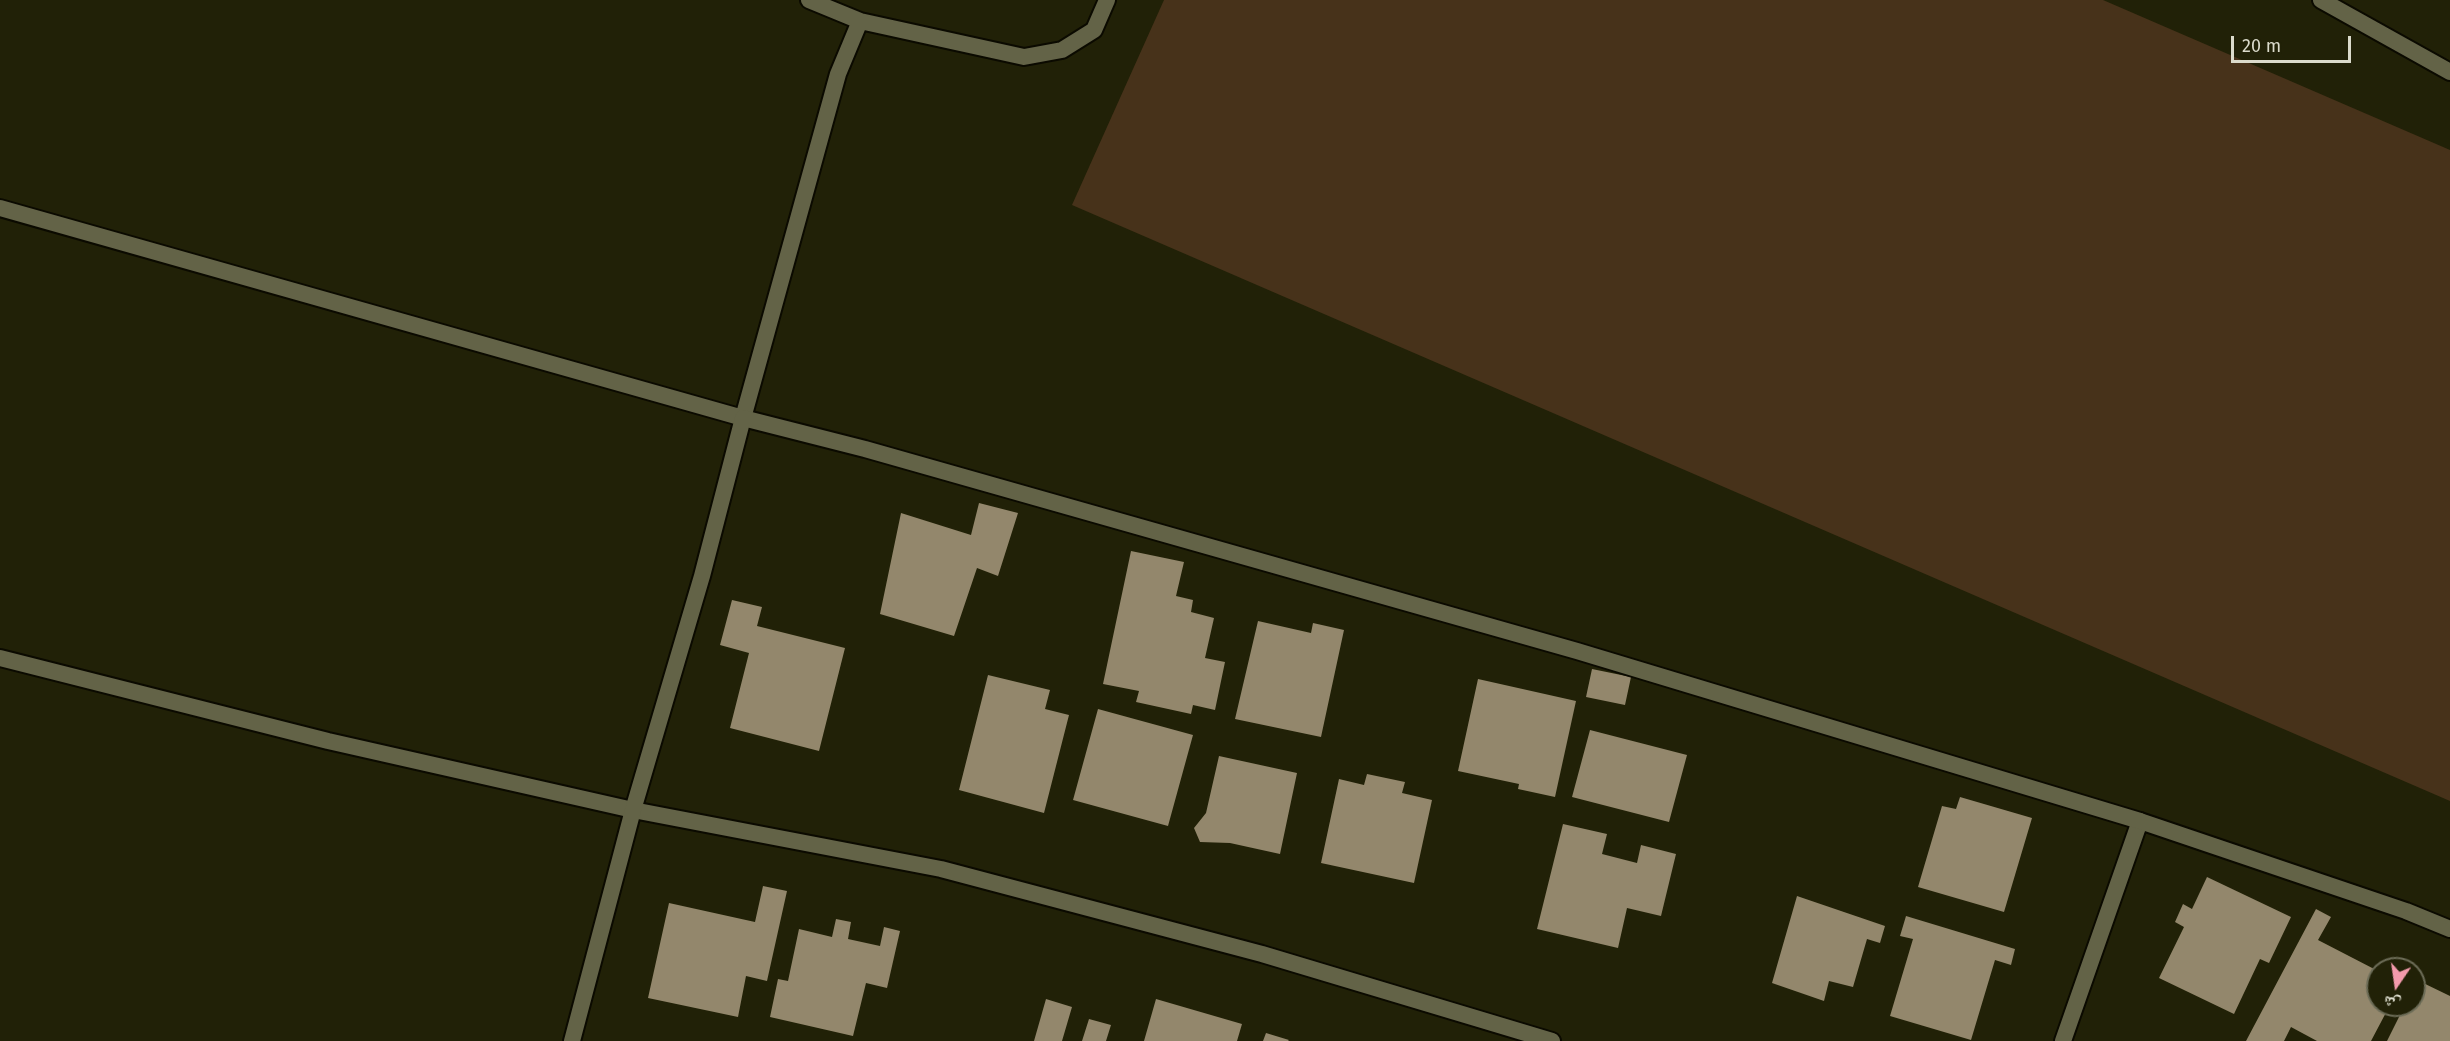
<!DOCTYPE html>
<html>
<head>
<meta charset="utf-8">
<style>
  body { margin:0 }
  #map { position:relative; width:2450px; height:1041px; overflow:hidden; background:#212107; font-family:"Fira Sans","Noto Naskh Arabic",sans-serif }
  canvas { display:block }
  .north { position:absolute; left:2366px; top:957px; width:60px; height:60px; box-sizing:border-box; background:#212107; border:2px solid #6b6b56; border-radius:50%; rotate:193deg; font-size:16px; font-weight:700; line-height:24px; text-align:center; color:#dbdbcc }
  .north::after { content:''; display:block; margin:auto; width:21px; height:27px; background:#f39aac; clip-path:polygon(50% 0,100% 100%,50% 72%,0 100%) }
  .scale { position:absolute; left:2231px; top:36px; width:120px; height:27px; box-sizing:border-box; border:3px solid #dbdbcc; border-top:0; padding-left:8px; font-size:18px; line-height:21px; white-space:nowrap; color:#dbdbcc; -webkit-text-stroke:4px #212107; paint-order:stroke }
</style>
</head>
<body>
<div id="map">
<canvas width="2450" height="1041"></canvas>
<div class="north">ش</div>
<div class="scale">20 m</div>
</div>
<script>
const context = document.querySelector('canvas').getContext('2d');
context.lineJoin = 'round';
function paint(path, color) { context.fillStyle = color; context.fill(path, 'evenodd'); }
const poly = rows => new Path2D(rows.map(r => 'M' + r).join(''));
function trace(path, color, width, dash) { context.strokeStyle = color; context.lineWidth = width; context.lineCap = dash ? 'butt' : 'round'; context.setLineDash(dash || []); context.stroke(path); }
paint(poly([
  [1164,0,2103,0,2450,150,2450,801,1072,205]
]), '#47321a');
paint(poly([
  [979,503,1018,513,998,576,977,568,954,636,880,614,901,513,971,535],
  [1131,551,1184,562,1176,596,1193,600,1191,612,1214,618,1205,658,1225,662,1215,710,1193,705,1191,714,1136,702,1139,691,1103,684],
  [732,600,762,607,757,626,845,648,819,751,730,728,749,653,720,645],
  [1258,621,1311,633,1313,623,1344,630,1321,737,1235,719],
  [1592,669,1631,677,1625,705,1586,697],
  [988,675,1050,690,1045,709,1069,715,1044,813,959,790],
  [1478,679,1576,701,1555,797,1518,789,1519,784,1458,771],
  [1098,709,1193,735,1168,826,1073,800],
  [1590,730,1687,755,1669,822,1572,797],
  [1219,756,1297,773,1280,854,1230,843,1200,842,1194,828,1206,813],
  [1367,774,1405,782,1402,793,1432,800,1414,883,1321,863,1339,779,1364,785],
  [1960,797,2032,818,2004,912,1918,887,1942,806,1956,809],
  [1563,824,1607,834,1602,854,1637,863,1641,845,1676,854,1661,916,1627,908,1618,948,1537,929],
  [2207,877,2291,917,2269,963,2260,959,2234,1014,2159,978,2184,927,2175,922,2183,904,2192,909],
  [763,886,787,891,767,981,746,976,738,1017,648,998,669,903,755,922],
  [1797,896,1885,926,1880,943,1867,939,1853,987,1829,981,1824,1001,1772,983],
  [2316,909,2331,917,2318,940,2378,971,2378,1005,2390,1005,2371,1041,2317,1041,2291,1027,2284,1041,2246,1041],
  [1906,916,2015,949,2011,965,1995,960,1971,1040,1890,1016,1913,939,1900,936],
  [836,919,851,922,848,939,880,946,884,927,900,931,887,988,866,983,853,1036,770,1017,778,979,788,981,799,929,832,937],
  [2417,980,2450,996,2450,1041,2387,1041,2405,1005,2414,1005,2414,986],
  [1046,999,1072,1007,1062,1041,1034,1041],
  [1156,999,1242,1024,1237,1041,1144,1041],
  [1089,1019,1111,1025,1106,1041,1082,1041],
  [1266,1033,1289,1040,1288,1041,1263,1041]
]), '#93876c');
const minor = poly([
  [2321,0,2450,72],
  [860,21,1024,57,1062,50,1094,30,1107,0],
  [0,208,743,418,838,74,860,21,809,0],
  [0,658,328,741,633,810,941,869,1262,954,1552,1041],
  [2063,1041,2140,821]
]);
const tertiary = poly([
  [572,1041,633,810,702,576,743,418,865,449,1577,651,2140,821,2406,911,2450,929]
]);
trace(minor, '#0b0a00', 20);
trace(tertiary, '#0b0a00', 20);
trace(minor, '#636347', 16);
trace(tertiary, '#636347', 16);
</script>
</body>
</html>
